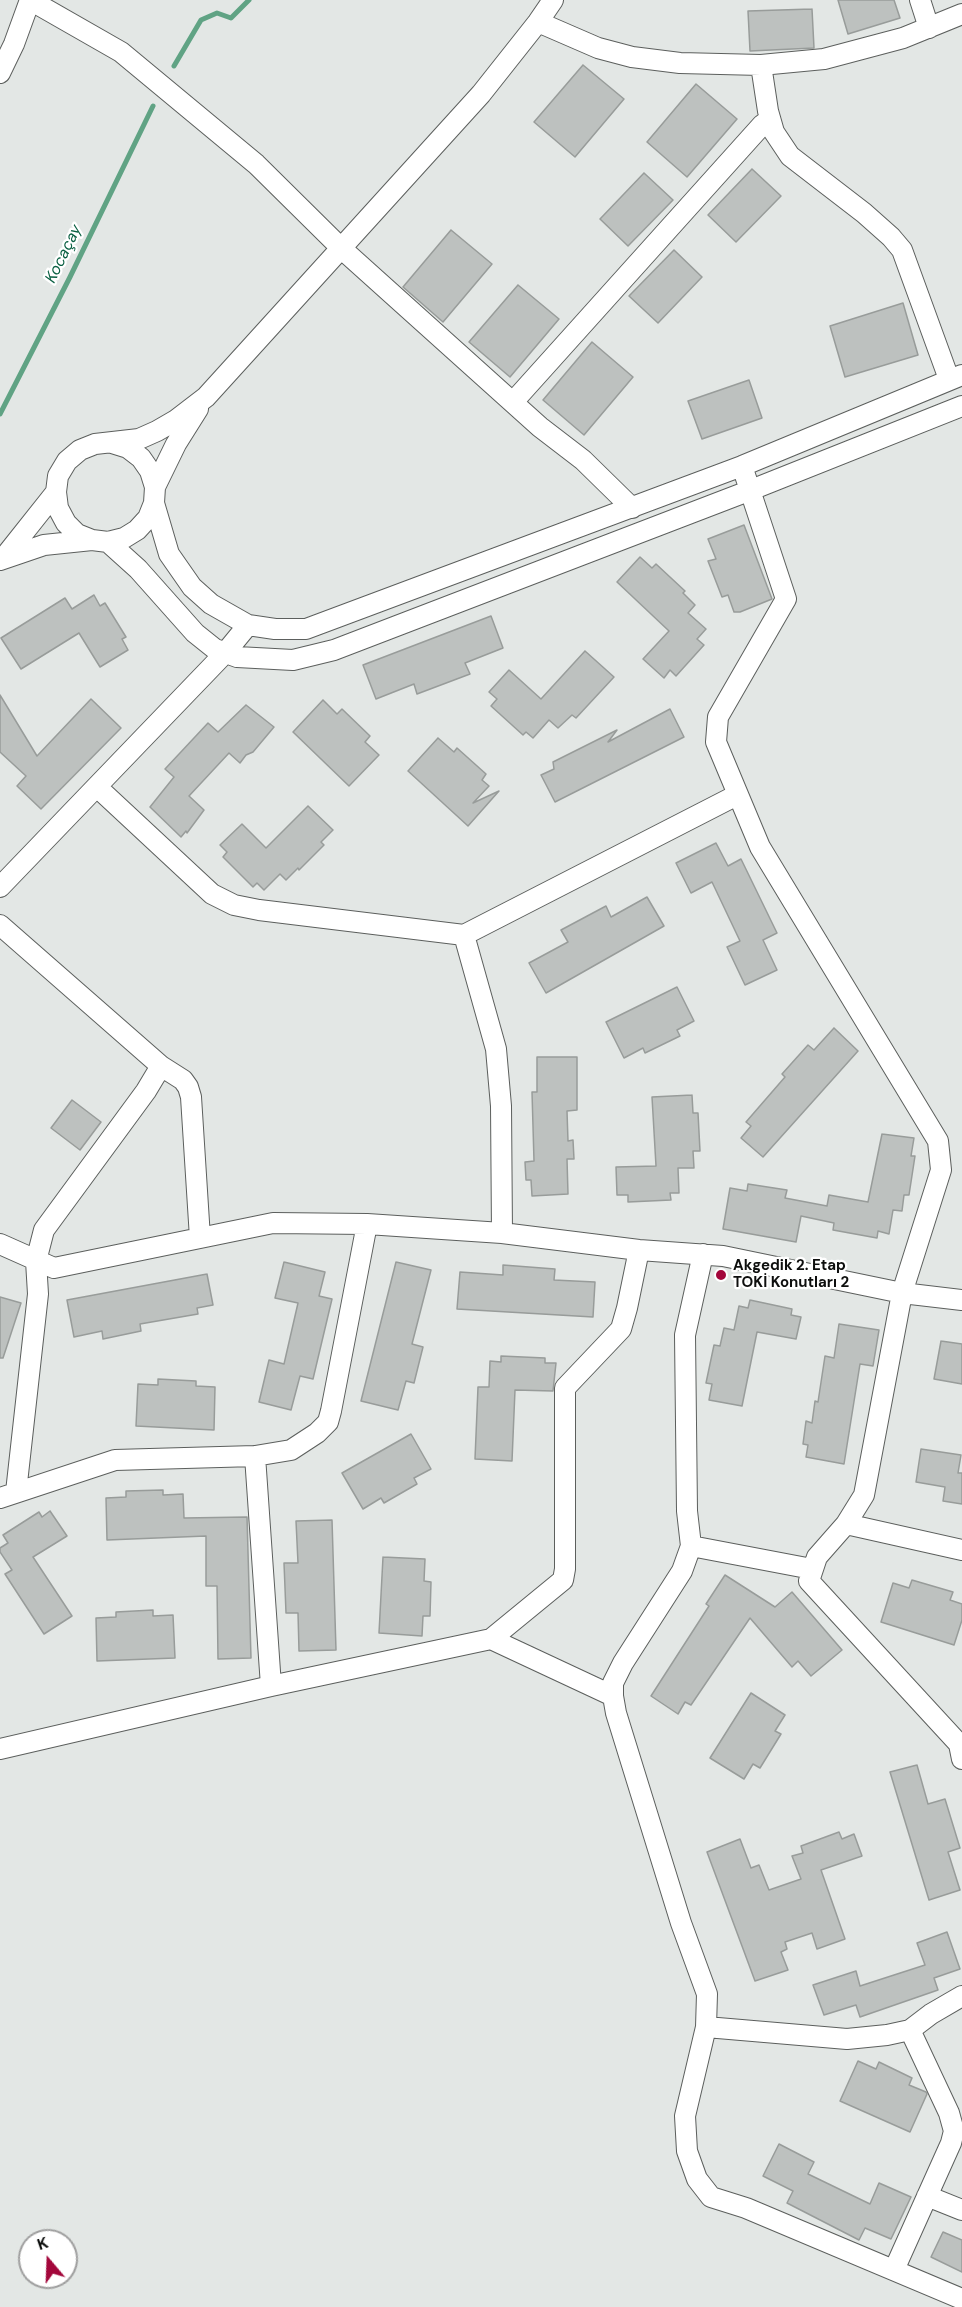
<!DOCTYPE html>
<html>
<head>
<meta charset="utf-8">
<style>
  body { margin:0 }
  #map { position:relative; width:962px; height:2307px; overflow:hidden; background:#e3e7e5; font-family:"DM Sans",sans-serif }
  canvas { display:block }
  .north { position:absolute; left:18px; top:2229px; width:60px; height:60px; box-sizing:border-box; background:#fff; border:2px solid #9f9f9f; border-radius:50%; rotate:341deg; font-size:16px; font-weight:700; line-height:24px; text-align:center; color:#0e0f0e }
  .north::after { content:''; display:block; margin:auto; width:21px; height:27px; background:#a3073b; clip-path:polygon(50% 0,100% 100%,50% 72%,0 100%) }
</style>
</head>
<body>
<div id="map">
<canvas width="962" height="2307"></canvas>
<div class="north">K</div>
</div>
<script>
const context = document.querySelector('canvas').getContext('2d');
context.lineJoin = 'round';
const poly = rows => new Path2D(rows.map(r => 'M' + r).join(''));
function trace(path, color, width, dash) { context.strokeStyle = color; context.lineWidth = width; context.lineCap = dash ? 'butt' : 'round'; context.setLineDash(dash || []); context.stroke(path); }
function paint(path, color) { context.fillStyle = color; context.fill(path, 'evenodd'); }
function label(font, color, halo, rows, align = 'center') {
  context.font = font + ' "DM Sans",sans-serif'; context.lineWidth = 4.5; context.setLineDash([]); context.textBaseline = 'middle'; context.strokeStyle = halo; context.fillStyle = color; for (const [text, x, y, turn = 0] of rows) {
    context.save(); context.translate(x, y); context.rotate((+turn || 0) * Math.PI / 180); context.textAlign = isNaN(turn) ? turn : align; if (halo) context.strokeText(text, 0, 0); context.fillText(text, 0, 0); context.restore();
  }
}
trace(poly([
  [174,66,201,20,217,13,231,18,249,0],
  [0,414,70,277,153,106]
]), '#60a384', 5);
const building = poly([
  [838,0,894,0,900,18,848,34,838,0],
  [812,9,814,48,750,51,748,11,812,9],
  [583,65,624,99,575,157,534,122,583,65],
  [696,84,737,119,687,177,647,142,696,84],
  [752,169,781,196,736,242,708,215,752,169],
  [644,173,673,200,628,246,600,219,644,173],
  [451,230,492,264,443,322,403,287,451,230],
  [674,250,702,277,658,323,629,296,674,250],
  [518,285,559,319,510,377,469,342,518,285],
  [903,303,918,355,845,377,830,326,903,303],
  [592,342,633,377,584,435,543,400,592,342],
  [749,380,762,418,702,439,688,401,749,380],
  [744,525,772,599,740,612,734,612,728,595,722,597,708,561,716,559,708,539,744,525],
  [640,557,652,568,656,564,685,591,683,593,695,605,688,613,706,629,697,639,704,645,676,676,670,670,664,678,643,659,669,631,617,582,640,557],
  [94,595,100,606,105,603,126,637,122,639,128,650,100,667,79,633,21,669,1,638,65,598,72,609,94,595],
  [491,616,503,648,465,663,470,674,417,694,414,684,376,699,363,665,491,616],
  [585,651,614,677,576,718,572,715,558,728,549,720,533,738,526,732,523,735,491,706,497,699,489,692,509,670,541,699,585,651],
  [0,695,37,756,91,699,121,728,41,809,17,786,26,776,0,752,0,695],
  [323,700,337,714,342,709,370,736,365,742,379,755,349,786,293,732,323,700],
  [246,705,274,727,253,752,246,755,240,763,229,753,189,796,204,810,187,833,186,831,181,837,150,807,174,777,165,769,208,723,218,732,246,705],
  [670,709,684,737,555,802,541,775,554,769,553,762,617,730,608,742,670,709],
  [438,738,454,752,457,748,486,774,482,780,489,786,473,803,499,791,468,826,408,771,438,738],
  [308,806,333,830,321,842,324,845,299,870,298,868,286,880,280,874,264,890,257,883,253,887,223,857,227,852,220,845,242,824,266,848,308,806],
  [716,843,728,866,741,859,777,933,763,940,777,970,745,985,727,947,740,941,712,882,691,893,676,863,716,843],
  [647,897,664,926,546,993,529,963,568,942,561,930,606,906,611,917,647,897],
  [677,987,694,1021,677,1030,680,1036,645,1053,643,1048,624,1058,606,1022,677,987],
  [834,1028,858,1051,763,1157,741,1138,751,1126,746,1122,785,1077,782,1074,808,1045,814,1050,834,1028],
  [537,1057,577,1057,577,1110,567,1111,568,1141,573,1140,574,1159,567,1159,568,1194,532,1196,531,1180,526,1180,525,1162,534,1161,532,1092,537,1092,537,1057],
  [692,1095,693,1113,698,1113,700,1151,693,1151,694,1168,678,1168,679,1193,670,1193,671,1200,628,1202,628,1195,617,1195,616,1167,656,1166,652,1097,692,1095],
  [72,1100,101,1122,80,1150,51,1128,72,1100],
  [882,1134,914,1138,911,1156,915,1156,909,1195,904,1195,902,1211,893,1210,889,1234,878,1231,877,1238,833,1230,834,1223,801,1216,796,1242,723,1229,730,1188,747,1191,748,1184,787,1190,785,1198,827,1206,829,1195,868,1202,882,1134],
  [284,1262,325,1272,319,1296,332,1299,313,1379,300,1376,291,1410,259,1402,269,1360,284,1364,298,1303,275,1298,284,1262],
  [396,1262,431,1270,412,1344,423,1347,414,1383,406,1381,398,1410,361,1401,396,1262],
  [503,1265,555,1269,554,1280,595,1282,593,1317,457,1309,460,1272,503,1275,503,1265],
  [207,1274,213,1305,197,1308,198,1314,140,1324,141,1331,103,1339,102,1331,74,1337,67,1300,207,1274],
  [0,1297,21,1303,3,1358,0,1358,0,1297],
  [750,1300,792,1309,791,1315,801,1317,796,1339,757,1332,742,1406,709,1400,712,1384,706,1383,714,1345,720,1346,724,1328,734,1330,739,1306,748,1308,750,1300],
  [839,1324,879,1330,873,1366,860,1364,844,1464,806,1457,808,1445,803,1444,806,1421,812,1423,815,1401,818,1402,825,1356,834,1358,839,1324],
  [941,1341,962,1344,962,1384,934,1379,941,1341],
  [501,1356,545,1358,545,1363,556,1363,553,1391,515,1390,512,1461,475,1459,478,1387,489,1387,490,1361,501,1362,501,1356],
  [158,1379,196,1381,196,1386,215,1387,214,1430,136,1426,138,1384,158,1385,158,1379],
  [411,1434,431,1469,414,1478,417,1484,384,1503,381,1498,363,1509,342,1473,411,1434],
  [921,1449,961,1455,958,1473,962,1473,962,1504,943,1501,945,1487,916,1482,921,1449],
  [163,1490,163,1495,183,1494,184,1518,247,1517,251,1658,218,1659,217,1586,206,1586,206,1536,107,1540,106,1498,126,1497,126,1491,163,1490],
  [50,1511,67,1536,33,1557,72,1616,44,1634,5,1574,12,1570,0,1552,0,1548,8,1543,3,1535,39,1512,42,1517,50,1511],
  [332,1520,336,1650,299,1651,298,1613,286,1613,284,1563,298,1563,296,1521,332,1520],
  [383,1557,425,1559,424,1581,431,1582,430,1616,423,1616,422,1636,379,1633,383,1557],
  [725,1575,775,1607,792,1592,842,1650,811,1676,798,1661,792,1667,750,1618,691,1705,685,1702,678,1714,651,1696,709,1606,706,1604,725,1575],
  [912,1580,953,1592,950,1600,962,1604,962,1620,954,1645,881,1622,893,1583,909,1588,912,1580],
  [153,1610,153,1616,173,1615,175,1658,97,1661,96,1618,116,1617,116,1612,153,1610],
  [751,1693,785,1715,775,1731,781,1734,760,1768,753,1764,744,1779,710,1758,751,1693],
  [917,1765,928,1804,945,1799,960,1848,948,1852,960,1890,929,1900,890,1772,917,1765],
  [839,1832,842,1839,854,1834,862,1856,821,1870,845,1939,817,1949,812,1933,785,1942,787,1949,781,1952,788,1970,755,1981,707,1852,740,1839,751,1868,759,1865,769,1890,801,1879,792,1856,803,1853,801,1846,839,1832],
  [947,1932,960,1969,934,1978,938,1990,860,2017,856,2005,824,2015,813,1985,856,1971,860,1986,925,1965,917,1943,947,1932],
  [858,2061,876,2069,879,2062,912,2078,909,2085,926,2092,927,2094,910,2132,840,2101,858,2061],
  [779,2144,814,2162,808,2174,870,2204,879,2183,911,2197,891,2239,865,2228,859,2240,787,2203,793,2191,763,2176,779,2144],
  [943,2232,962,2240,962,2272,931,2257,943,2232]
]);
paint(building, '#bdc1bf');
trace(building, '#989c9a', 1.5);
const minor = poly([
  [30,0,121,52,256,164,342,249,540,427,583,460,632,508],
  [920,0,929,28],
  [538,22,598,48,632,57,680,63,761,65,824,59,903,38,962,14],
  [761,65,768,111,774,132,790,156,864,213,891,237,902,250,949,379],
  [0,73,14,44,30,0],
  [513,402,762,125,770,119],
  [112,443,128,448,141,458,150,471,155,487,154,503,169,554,192,587,211,604,248,625,275,629,306,629,742,466,962,375],
  [742,466,786,599,718,717,716,742,760,847,938,1141,941,1170,902,1293,864,1495,846,1524,817,1557,809,1581,959,1744,962,1759],
  [155,487,176,444,198,409],
  [92,540,77,534,66,523,58,508,56,492,58,476,67,461,80,450,95,444,139,439,157,431,176,420,206,397,481,94,538,22,553,0],
  [108,542,138,569,195,633,215,649,237,657,293,660,334,650,751,490,962,406],
  [6,555,56,492],
  [0,560,44,545,92,540,108,542,124,538,137,530,148,518,154,503],
  [97,787,212,894,234,905,259,910,464,935,737,795],
  [0,887,225,653,248,625],
  [0,925,161,1066,183,1080,188,1087,191,1097,200,1238],
  [464,935,496,1049,501,1106,502,1233],
  [0,1244,54,1268,273,1223,367,1224,502,1233,639,1250,723,1256,902,1293,962,1300],
  [703,1254,685,1335,687,1511,691,1546,682,1571,623,1663,613,1683,613,1696,616,1713,681,1923,707,1994,706,2027,685,2116,687,2151,697,2179,711,2197,746,2208,962,2299],
  [255,1456,271,1686],
  [16,1492,38,1294,36,1261,44,1230,146,1091,161,1066],
  [0,1498,115,1460,255,1456,291,1450,317,1433,328,1422,331,1411,367,1224],
  [846,1524,962,1550],
  [691,1546,812,1569],
  [491,1639,613,1696],
  [0,1749,271,1686,491,1639,563,1580,565,1569,565,1388,621,1329,627,1308,639,1250],
  [706,2027,847,2039,887,2035,910,2030,931,2014,962,1996],
  [927,2196,962,2210],
  [894,2270,951,2143,954,2131,949,2113,910,2030]
]);
trace(minor, '#5c5f5d', 22);
trace(minor, '#fff', 20);
for (const [x, y, r, color] of [
  [721,1275,6,"#a3073b"]
]) { const dot = new Path2D(); dot.arc(x, y, r, 0, 2 * Math.PI); context.fillStyle = color; context.fill(dot); trace(dot, '#fff', 2); }
label('bold 15px', '#0e0f0e', '#fff', [
  ["Akgedik 2. Etap",733,1266],
  ["TOKİ Konutları 2",733,1283]
], 'left');
label('italic 16px', '#0a6042', '#fff', [
  ["Kocaçay",64,254,-64]
]);
</script>
</body>
</html>
